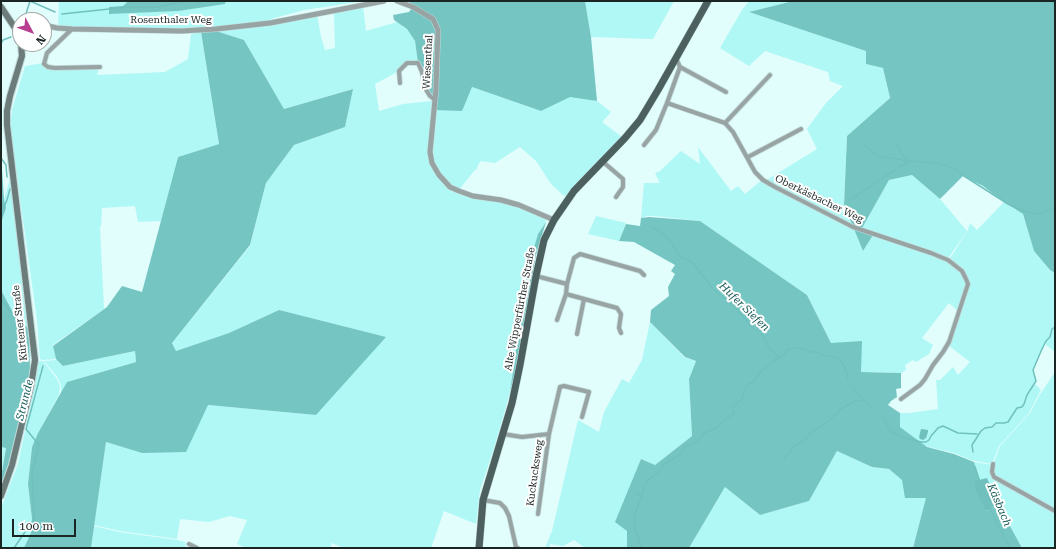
<!DOCTYPE html>
<html>
<head>
<meta charset="utf-8">
<style>
  body { margin:0 }
  #map { position:relative; width:1056px; height:549px; overflow:hidden; background:#e1fdfc; font-family:"Roboto Serif",serif }
  canvas { display:block }
  .frame { position:absolute; inset:0; border:2px solid #1b2524; pointer-events:none }
  .north { position:absolute; left:12px; top:12px; width:40px; height:40px; box-sizing:border-box; background:#fff; border:1px solid #a4a8a7; border-radius:50%; rotate:131deg; font-size:11px; font-weight:700; line-height:16px; text-align:center; color:#1b2524 }
  .north::after { content:''; display:block; margin:auto; width:14px; height:18px; background:#b73d8f; clip-path:polygon(50% 0,100% 100%,50% 72%,0 100%) }
  .scale { position:absolute; left:12px; top:519px; width:64px; height:18px; box-sizing:border-box; border:2px solid #1b2524; border-top:0; padding-left:5px; font-size:12px; line-height:14px; white-space:nowrap; color:#1b2524; -webkit-text-stroke:3px #fff; paint-order:stroke }
</style>
</head>
<body>
<div id="map">
<canvas width="1056" height="549"></canvas>
<div class="frame"></div>
<div class="north">N</div>
<div class="scale">100 m</div>
</div>
<script>
const context = document.querySelector('canvas').getContext('2d');
context.lineJoin = 'round';
function paint(path, color) { context.fillStyle = color; context.fill(path, 'evenodd'); }
const poly = rows => new Path2D(rows.map(r => 'M' + r).join(''));
function trace(path, color, width, dash) { context.strokeStyle = color; context.lineWidth = width; context.lineCap = dash ? 'butt' : 'round'; context.setLineDash(dash || []); context.stroke(path); }
function label(font, color, halo, rows, align = 'center') {
  context.font = font + ' "Roboto Serif",serif'; context.lineWidth = 4; context.setLineDash([]); context.textBaseline = 'middle'; context.strokeStyle = halo; context.fillStyle = color; for (const [text, x, y, turn = 0] of rows) {
    context.save(); context.translate(x, y); context.rotate((+turn || 0) * Math.PI / 180); context.textAlign = isNaN(turn) ? turn : align; if (halo) context.strokeText(text, 0, 0); context.fillText(text, 0, 0); context.restore();
  }
}
paint(poly([
  [59,1,128,1,123,6,225,4,226,1,364,1,304,10,271,19,269,22,181,29,58,28],
  [585,1,674,1,653,39,591,37],
  [749,1,793,1,749,12,867,51,866,64,883,68,890,98,847,136,844,205,863,251,873,235,930,253,947,261,961,273,967,284,959,312,949,303,922,338,933,345,929,354,916,362,913,360,905,365,906,370,901,373,861,372,831,343,807,295,700,221,654,216,647,216,641,218,644,183,660,183,655,173,660,171,681,151,700,164,698,147,731,191,738,186,745,194,762,180,765,181,817,149,807,129,826,103,843,86,830,81,828,72,765,51,749,66,720,48,742,10],
  [363,6,366,31,397,22,407,29,415,41,418,63,407,62,399,71,375,84,379,111,403,104,432,101,428,152,449,189,458,194,473,198,500,201,518,206,545,219,546,222,538,234,510,392,495,445,480,490,476,524,444,511,431,548,344,548,332,543,330,548,246,548,237,544,247,520,230,516,209,522,180,519,177,539,120,531,94,525,106,442,142,453,208,405,316,415,279,310,229,333,176,351,172,343,250,246,266,183,294,145,345,127,352,89,284,109,244,40,216,31,317,14,321,37,325,50,335,48,334,12],
  [201,32,219,144,178,157,161,221,138,222,135,206,102,208,101,226,100,227,104,309,53,345,56,359,43,360,40,359,37,320,10,127,12,110,25,66,43,63,48,68,99,68,97,75,165,72,188,59,191,34],
  [472,87,541,111,570,96,597,101,611,112,602,122,622,137,567,196,563,195,551,184,536,161,520,147,495,163,481,161,478,165,477,169,474,171,459,190,451,185,441,174,434,163,431,152,434,110],
  [912,175,940,199,967,231,947,260,861,230,889,180],
  [10,179,11,179,29,329,15,316,1,290,1,223,6,208,4,199],
  [1004,202,1023,214,1034,251,1050,270,1055,273,1055,352,1045,344,1033,370,1036,381,1028,393,1035,384,1041,390,1029,413,999,446,992,464,971,460,954,453,925,446,900,427,900,413,910,413,938,409,936,380,940,380,953,367,958,375,970,362,948,345,968,278,949,260,968,230,970,223,977,230],
  [596,216,626,223,619,241,588,234],
  [650,322,684,357,696,361,689,379,692,436,655,465,641,459,628,531,627,548,588,548,582,546,574,540,563,546,550,544,549,548,545,548,552,531,578,420,599,432,604,412,622,379,629,383,642,360],
  [135,351,136,362,67,382,61,393,61,386,58,378,44,361,57,360,63,366],
  [37,361,43,361,57,379,60,386,59,395,38,433,32,447,28,484,33,528,24,548,1,548,1,507,3,503,18,464,31,403],
  [1055,372,1055,548,1022,548,998,504,987,479,980,481,974,462,993,465,1000,446,1030,413,1039,396],
  [1,447,6,448,1,477],
  [837,451,872,467,889,469,927,498,913,548,689,548,725,487,760,515,809,501],
  [94,526,119,532,177,540,185,542,186,546,185,548,91,548]
]), '#b0f8f5');
paint(poly([
  [128,1,226,1,225,4,178,11,109,14,109,7,123,6],
  [408,1,585,1,591,37,597,101,570,97,541,111,472,87,462,111,434,110,435,99,426,88,418,63,415,41,407,29,394,20,393,15,409,12,413,6],
  [793,1,1055,1,1055,273,1050,270,1034,251,1023,214,1004,202,983,186,963,176,940,199,912,175,889,180,861,230,873,235,863,251,844,205,847,136,890,98,883,68,866,64,866,51,749,12],
  [216,31,244,40,284,109,353,89,345,127,294,145,266,183,250,245,172,343,176,351,229,333,279,310,386,337,316,415,208,405,186,452,142,453,106,442,91,548,24,548,33,528,28,484,32,447,38,433,67,382,136,362,135,351,63,366,56,359,53,346,107,307,122,286,142,292,178,157,219,144,201,32],
  [1,154,4,199,6,208,1,223],
  [649,217,700,221,807,295,831,343,862,341,861,372,901,373,901,388,896,389,897,397,891,401,888,405,900,413,900,427,927,447,954,454,974,462,980,481,986,511,990,510,998,504,1022,548,913,548,926,498,905,498,902,480,889,469,872,467,837,451,809,501,760,515,725,487,689,548,627,548,627,531,615,522,641,459,655,465,692,436,689,379,696,361,685,357,650,322,651,310,669,296,668,287,675,274,671,271,675,265,634,242,619,241,626,224,640,226,641,218],
  [546,222,536,255,516,369,510,392,528,268,538,234],
  [1,290,15,316,29,329,30,370,25,403,9,463,1,485,1,477,6,448,1,447]
]), '#75c6c3');
paint(poly([
  [921,429,928,430,928,432,926,438,923,440,920,439,919,437],
  [987,478,998,504,990,510,986,511,975,489,975,481]
]), '#70c1be');
trace(poly([
  [30,1,55,12],
  [1051,1,1055,6],
  [62,14,128,7,158,7,184,1],
  [24,20,30,1],
  [1,44,3,40,11,37],
  [861,143,878,156,908,161],
  [896,145,899,148,902,155,908,161],
  [1,158,6,165,7,177],
  [850,200,899,167,910,161,936,163,954,168,964,176,1008,204,1026,212,1038,214,1055,208],
  [1,214,7,200,10,189],
  [650,226,664,234,672,243,679,256,692,262,713,289,721,296,735,307,752,327,764,337,768,346,779,358,784,355,788,349,796,348,804,349,811,352,819,352,825,356,836,357,840,360,845,367,848,379],
  [1,298,30,342],
  [853,388,873,409],
  [883,417,891,432,905,438,921,442,926,442,929,440,931,436,938,428,943,426,958,433,977,434],
  [973,452,972,445,981,431,985,428,992,427,996,423,1004,423,1008,422,1017,408,1022,407,1024,404,1027,395,1036,381,1033,370,1042,349,1046,341,1050,337,1052,329,1055,327],
  [784,460,785,457,796,445,805,440,811,432,825,424,841,409,855,401,865,400],
  [975,467,980,482],
  [636,494,642,495],
  [990,509,1010,548],
  [14,548,34,519,32,473,39,445,26,429,43,366],
  [642,548,635,528,634,516,642,495,644,487,648,480,662,469,663,465,682,453,684,448,686,446,695,443,704,433,716,428,728,417,734,414,733,406,742,399,747,385,754,381,761,371,773,361,779,358]
]), '#70c1be', 1.5);
const minor = poly([
  [72,29,47,53,44,64,48,67,55,68,100,67],
  [680,67,726,92],
  [400,83,399,71,407,63,418,63,422,72,425,88,430,96,434,99],
  [667,103,725,123,733,132,755,172,763,180,775,187,853,227,931,253,948,260,962,271,966,279,968,284,949,342,943,352,933,365,925,379,920,385,901,399],
  [725,123,770,75],
  [644,145,656,130,667,103,680,67,676,58],
  [748,157,801,129],
  [602,161,623,179,623,187,616,197],
  [536,276,567,284,574,258,580,254,640,271,644,275],
  [566,294,617,308,621,314,619,328,621,333],
  [557,320,566,294,567,284],
  [577,334,584,299],
  [503,434,522,437,549,434,560,387,564,386,589,392,582,417],
  [993,464,992,472,994,477,1055,511],
  [483,500,500,503,505,508,509,516,516,547,518,548],
  [538,514,549,434],
  [189,544,197,548]
]);
const tertiary = poly([
  [397,1,413,7,433,19,438,30,436,89,430,152,432,163,439,175,450,187,459,191,473,196,501,200,519,205,554,220],
  [44,25,57,28,72,29,182,31,216,29,270,23,384,1]
]);
const secondary = poly([
  [1,7,15,28,20,38],
  [1,496,12,465,31,386,35,360,7,125,7,111,10,96,22,56,21,44]
]);
const primary = poly([
  [479,548,483,500,512,403,520,365,536,276,544,240,554,220,574,191,625,138,640,120,658,90,708,1]
]);
trace(minor, '#c1dad9', 5.5);
trace(tertiary, '#c1dad9', 6);
trace(secondary, '#c1dad9', 8);
trace(primary, '#c1dad9', 8);
trace(minor, '#98a4a3', 4);
trace(tertiary, '#98a4a3', 5);
trace(secondary, '#6b7c7b', 6);
trace(primary, '#4c605f', 7);
label('10px', '#1b2524', '#fff', [
  ["Rosenthaler Weg",171,20],
  ["Wiesenthal",428,62,-87],
  ["Oberkäsbacher Weg",819,199,26],
  ["Alte Wipperfürther Straße",520,309,-79],
  ["Kürtener Straße",20,323,-96],
  ["Kuckucksweg",535,473,-82]
]);
label('italic 11px', '#155b59', '#fff', [
  ["Hufer Siefen",744,307,44],
  ["Strunde",25,400,-76],
  ["Käsbach",999,505,67]
]);
</script>
</body>
</html>
